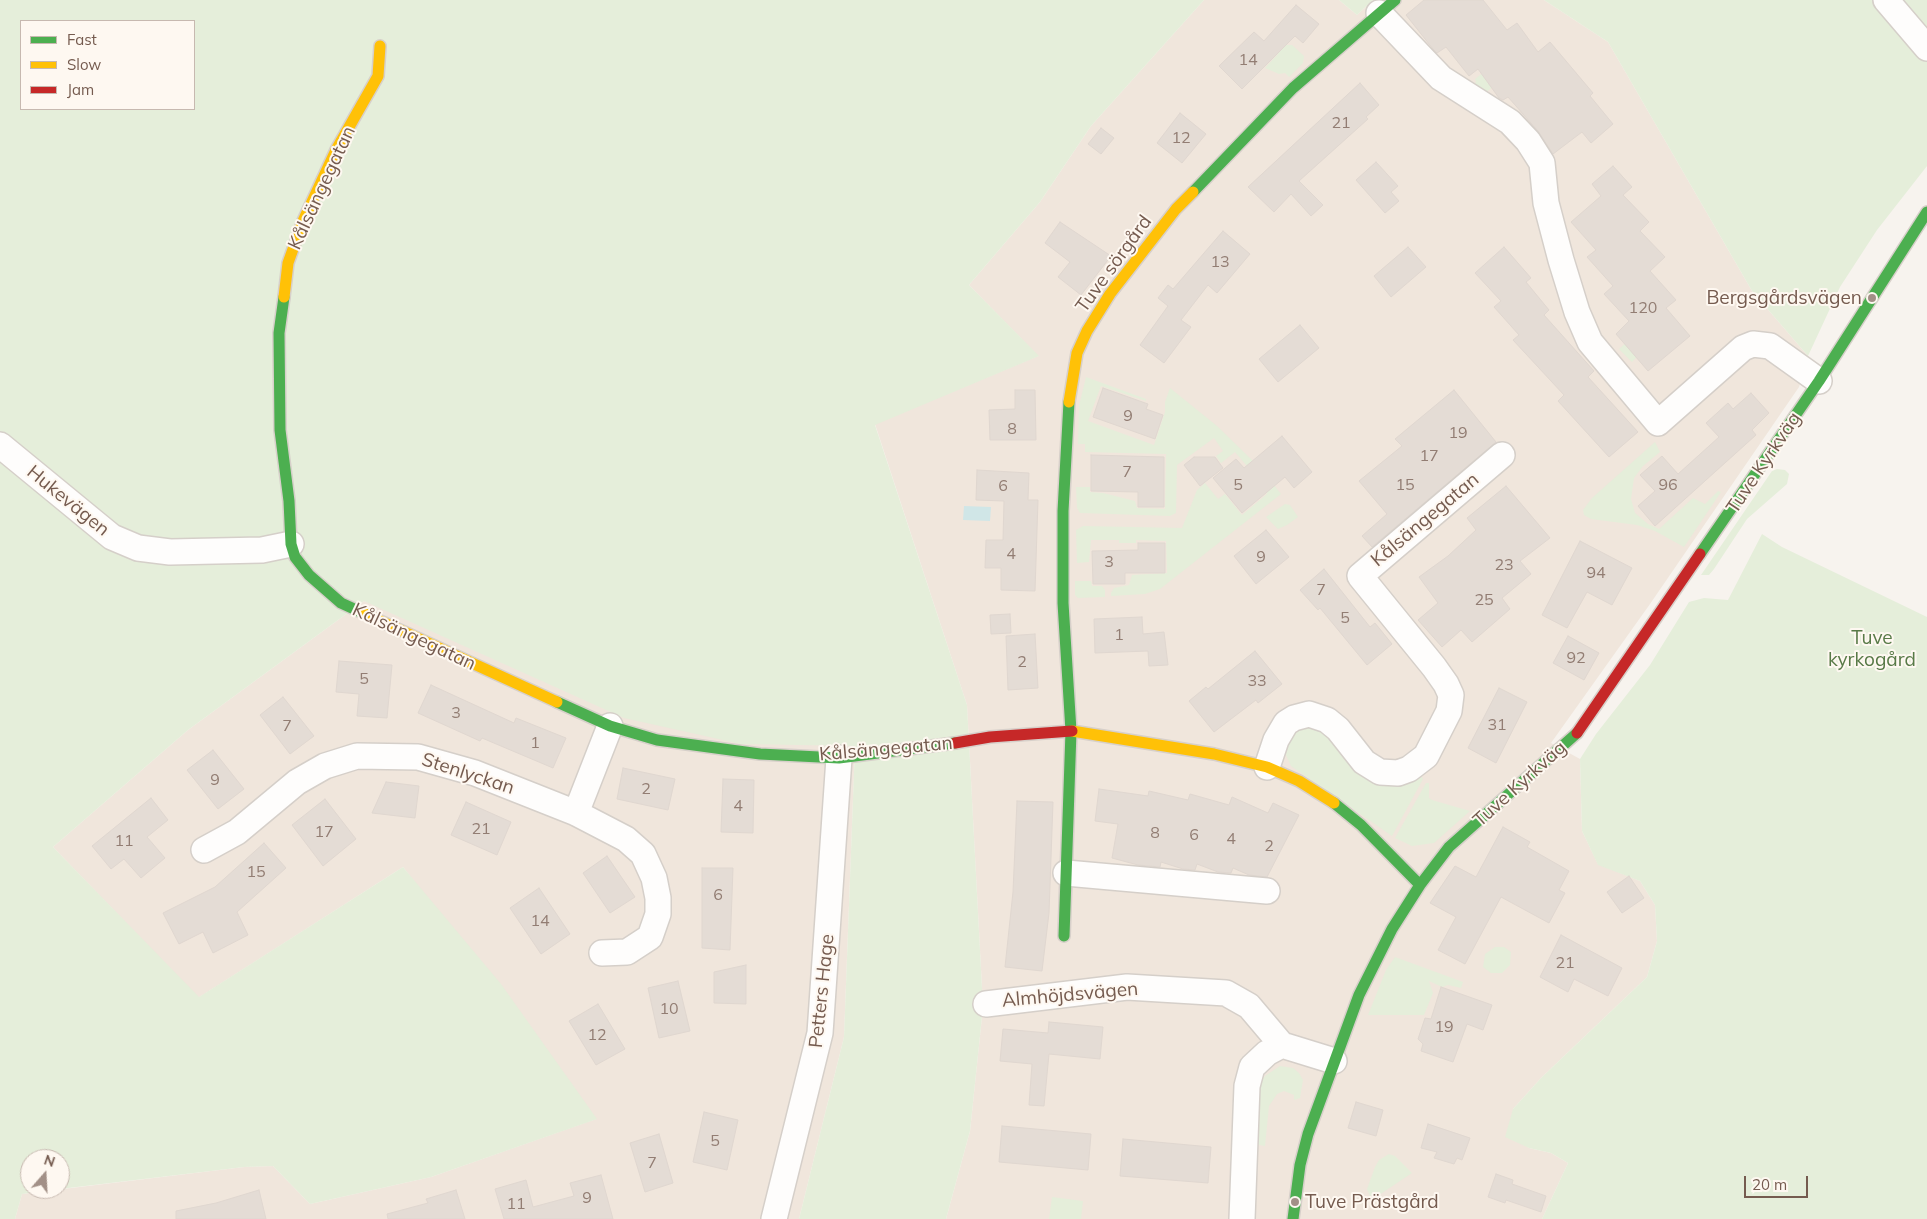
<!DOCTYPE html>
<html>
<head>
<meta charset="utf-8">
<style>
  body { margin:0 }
  #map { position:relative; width:1927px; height:1219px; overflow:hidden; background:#f7f3ee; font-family:Mulish,sans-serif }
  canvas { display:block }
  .legend { position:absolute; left:20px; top:20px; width:175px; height:90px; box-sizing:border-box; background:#fef8f1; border:1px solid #c7b9b0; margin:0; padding:6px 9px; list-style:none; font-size:15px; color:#755b4f }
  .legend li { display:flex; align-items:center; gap:10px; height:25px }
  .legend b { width:25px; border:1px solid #c7b9b0 }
  .north { position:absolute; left:20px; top:1149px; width:50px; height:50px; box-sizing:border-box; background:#fef8f1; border:1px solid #c7b9b0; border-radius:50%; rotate:19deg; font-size:14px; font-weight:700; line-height:20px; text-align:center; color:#755b4f }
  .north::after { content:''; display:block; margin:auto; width:18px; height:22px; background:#a29087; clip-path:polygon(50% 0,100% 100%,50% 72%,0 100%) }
  .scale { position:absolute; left:1744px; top:1176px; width:64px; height:22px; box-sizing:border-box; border:2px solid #755b4f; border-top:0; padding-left:6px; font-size:15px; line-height:18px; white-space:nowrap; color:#755b4f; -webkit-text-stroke:4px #fef8f1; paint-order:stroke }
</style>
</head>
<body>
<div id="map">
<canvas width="1927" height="1219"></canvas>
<ul class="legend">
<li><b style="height:6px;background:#4caf50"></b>Fast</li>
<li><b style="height:6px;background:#ffc107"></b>Slow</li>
<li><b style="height:6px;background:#c62828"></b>Jam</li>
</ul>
<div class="north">N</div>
<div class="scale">20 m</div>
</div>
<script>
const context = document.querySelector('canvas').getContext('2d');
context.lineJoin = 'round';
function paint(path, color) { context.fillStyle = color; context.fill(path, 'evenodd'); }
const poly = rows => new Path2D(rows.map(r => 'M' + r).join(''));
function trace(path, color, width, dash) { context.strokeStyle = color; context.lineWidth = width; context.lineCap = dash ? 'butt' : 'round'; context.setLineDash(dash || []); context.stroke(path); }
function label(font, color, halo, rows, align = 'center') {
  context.font = font + ' Mulish,sans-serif'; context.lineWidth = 4; context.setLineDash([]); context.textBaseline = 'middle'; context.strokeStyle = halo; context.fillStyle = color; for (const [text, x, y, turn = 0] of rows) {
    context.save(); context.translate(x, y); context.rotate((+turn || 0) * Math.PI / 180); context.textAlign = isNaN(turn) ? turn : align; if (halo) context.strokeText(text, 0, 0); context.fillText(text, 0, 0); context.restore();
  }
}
paint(poly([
  [1204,0,1339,0,1357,15,1373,0,1544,0,1608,42,1752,291,1808,356,1799,387,1650,604,1551,743,1580,759,1582,831,1598,864,1640,881,1655,905,1657,941,1647,977,1541,1078,1513,1109,1529,1148,1551,1153,1568,1163,1542,1219,946,1219,970,1131,983,1007,967,705,875,424,1038,356,969,285,1040,202,1091,126],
  [364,601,855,746,844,1037,799,1219,15,1219,22,1194,244,1167,273,1166,310,1204,431,1177,596,1119,403,867,198,998,53,847,188,730]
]), '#f0e6dc');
paint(poly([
  [0,0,1204,0,1091,126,1040,202,969,285,1039,356,875,425,967,705,983,1007,970,1131,946,1219,799,1219,844,1037,855,746,741,744,624,718,364,601,188,730,53,847,199,997,403,867,501,984,597,1119,431,1177,310,1204,273,1166,244,1167,60,1189,60,1159,30,1159,30,1189,59,1189,22,1194,15,1219,0,1219],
  [21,21,194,21,194,109,21,109],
  [1339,0,1373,0,1357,15],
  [1544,0,1927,0,1927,166,1877,230,1840,287,1808,356,1752,291,1608,42],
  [1286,45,1292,45,1304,56,1303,63,1289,77,1285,73,1279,74,1265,68,1278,54,1273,48],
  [1493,65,1503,78,1483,95,1470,87,1476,82,1475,79],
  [1636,334,1647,346,1632,362,1619,349],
  [1086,377,1146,399,1146,401,1101,386,1088,421,1154,445,1165,412,1165,402,1170,388,1217,426,1253,461,1247,466,1235,452,1221,463,1216,456,1223,451,1214,438,1177,465,1176,513,1170,516,1080,513,1077,508,1076,487,1090,487,1090,492,1103,493,1135,501,1137,508,1165,509,1166,454,1085,452,1085,444,1078,444,1079,406],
  [1655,442,1660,452,1643,466,1634,478,1631,499,1635,513,1648,524,1659,529,1693,498,1705,504,1718,491,1721,492,1684,547,1655,531,1637,525,1591,519,1584,515,1583,510,1592,498],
  [1259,466,1281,494,1160,589,1145,594,1111,596,1111,593,1114,588,1129,585,1132,575,1167,573,1166,541,1136,540,1136,543,1119,543,1119,540,1091,540,1089,562,1077,563,1076,530,1083,526,1182,528,1197,490,1205,483,1218,499,1225,494,1242,515,1267,494,1250,473],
  [1777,469,1785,470,1789,474,1787,484,1747,519,1714,569,1709,575,1701,575,1772,471],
  [1285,504,1290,505,1298,517,1287,525,1278,529,1266,517],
  [1762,534,1782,547,1927,617,1927,1219,1542,1219,1568,1163,1551,1153,1529,1148,1505,1137,1513,1109,1541,1078,1647,977,1657,941,1655,905,1640,881,1598,865,1582,831,1580,759,1596,734,1650,665,1689,602,1704,598,1728,600],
  [1075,581,1091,581,1092,586,1102,586,1105,590,1105,597,1078,598,1075,595],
  [1306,723,1413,779,1421,776,1423,779,1392,836,1291,766,1286,755,1287,738],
  [1426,783,1429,783,1429,798,1432,800,1470,811,1434,843,1412,846,1395,838],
  [1495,947,1504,947,1511,952,1510,965,1502,973,1491,973,1483,967,1485,954],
  [1395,957,1463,982,1461,988,1448,985,1442,987,1429,981,1433,993,1424,1015,1368,1015,1386,970],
  [1280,1066,1293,1068,1299,1073,1303,1080,1300,1098,1294,1100,1294,1095,1284,1091,1277,1094,1269,1106,1265,1146,1254,1144,1257,1088,1265,1076],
  [1389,1154,1395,1156,1412,1173,1379,1195,1370,1196,1367,1189,1375,1167,1379,1160],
  [1052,1197,1083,1201,1081,1219,1049,1219]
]), '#e5eeda');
paint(poly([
  [964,506,991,507,990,521,963,520]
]), '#d0e6e7');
const building = poly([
  [1424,0,1483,0,1507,30,1517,23,1538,52,1550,42,1593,93,1590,96,1613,124,1591,143,1582,132,1553,154,1538,131,1508,97,1503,100,1499,98,1478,69,1469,76,1446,47,1437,53,1433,49,1406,15,1424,0],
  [1296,5,1319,24,1303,43,1295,36,1242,89,1219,66,1254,32,1264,41,1296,5],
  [1360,83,1379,105,1366,117,1368,119,1299,181,1323,205,1311,216,1291,194,1274,212,1248,187,1360,83],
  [1180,113,1206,134,1182,163,1157,143,1180,113],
  [1101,128,1114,138,1101,154,1088,144,1101,128],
  [1376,162,1398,186,1391,192,1399,201,1385,213,1356,180,1376,162],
  [1613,166,1632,187,1623,195,1649,222,1640,231,1665,257,1650,271,1676,300,1666,308,1690,336,1648,371,1616,334,1629,321,1604,294,1613,286,1587,257,1596,250,1571,222,1601,196,1592,184,1613,166],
  [1060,222,1111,256,1081,295,1058,277,1070,262,1045,243,1060,222],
  [1223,231,1250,254,1217,293,1208,285,1181,320,1191,327,1164,363,1140,345,1168,306,1158,298,1168,285,1173,289,1223,231],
  [1408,247,1426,267,1391,297,1374,276,1408,247],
  [1504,247,1531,278,1526,282,1549,310,1544,315,1594,371,1588,377,1638,432,1609,457,1558,401,1564,395,1513,340,1519,335,1494,307,1501,301,1475,273,1504,247],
  [1300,325,1319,348,1278,382,1259,359,1300,325],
  [1103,388,1148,404,1146,409,1163,415,1155,439,1093,417,1103,388],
  [1015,390,1035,390,1036,440,990,440,989,410,1015,409,1015,390],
  [1454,390,1496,442,1372,547,1362,536,1387,514,1359,481,1402,446,1395,439,1454,390],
  [1751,393,1769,413,1752,430,1756,435,1655,526,1638,506,1655,491,1640,475,1662,456,1678,474,1719,437,1706,423,1728,403,1733,409,1751,393],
  [1282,436,1312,472,1294,488,1285,477,1242,513,1213,478,1236,459,1244,468,1282,436],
  [1091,455,1164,457,1164,507,1138,507,1138,492,1091,491,1091,455],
  [1194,457,1215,457,1223,468,1200,486,1184,465,1194,457],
  [977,470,1029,473,1028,500,1038,500,1035,591,1001,590,1001,568,985,568,986,540,1003,540,1004,501,976,500,977,470],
  [1506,486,1550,538,1520,561,1531,574,1502,598,1510,609,1472,642,1461,630,1442,647,1418,620,1438,603,1419,577,1448,556,1476,530,1467,518,1506,486],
  [1266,530,1289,557,1256,584,1234,556,1266,530],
  [1580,541,1632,568,1612,605,1587,592,1567,628,1542,615,1580,541],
  [1138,543,1165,543,1165,573,1125,573,1125,584,1093,584,1092,551,1138,550,1138,543],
  [1324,569,1370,627,1375,623,1392,644,1367,665,1320,608,1318,610,1300,590,1324,569],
  [1010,614,1011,633,991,634,990,615,1010,614],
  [1142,617,1143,634,1164,632,1168,665,1149,666,1148,651,1095,653,1094,619,1142,617],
  [1035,634,1038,688,1008,690,1006,636,1035,634],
  [1568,636,1599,653,1584,680,1553,663,1568,636],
  [1255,651,1282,684,1258,703,1256,700,1214,732,1189,701,1206,687,1208,689,1255,651],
  [339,661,392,665,387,718,357,716,359,694,336,692,339,661],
  [431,685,514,723,516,718,566,738,553,768,482,738,480,741,418,713,431,685],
  [1499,688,1527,702,1496,763,1468,748,1499,688],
  [283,697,314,736,290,754,260,715,283,697],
  [213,750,244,789,218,809,187,770,213,750],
  [623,768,675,779,668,810,617,799,623,768],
  [723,779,754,780,753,833,721,832,723,779],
  [386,782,419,786,415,818,372,813,386,782],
  [1099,789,1148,796,1149,791,1188,800,1190,794,1229,805,1232,797,1268,813,1273,803,1299,815,1267,877,1249,875,1233,868,1231,873,1218,872,1197,864,1195,870,1183,869,1161,862,1160,867,1138,865,1112,858,1118,824,1095,821,1099,789],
  [151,798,168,820,147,837,165,858,141,878,124,859,111,869,92,846,151,798],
  [325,799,356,839,323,866,292,825,325,799],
  [1017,801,1053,802,1049,913,1042,971,1005,967,1013,892,1017,801],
  [466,802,511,822,497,855,451,835,466,802],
  [1503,827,1530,842,1527,847,1569,871,1559,890,1565,893,1549,923,1501,897,1465,964,1438,950,1456,917,1430,903,1455,866,1476,877,1503,827],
  [264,843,286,868,237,912,248,935,213,953,203,932,179,944,163,913,215,887,264,843],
  [607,856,635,897,610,913,583,873,607,856],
  [702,868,733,868,730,950,702,948,702,868],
  [1629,876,1644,898,1622,913,1607,892,1629,876],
  [539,888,570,934,541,954,510,908,539,888],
  [1561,935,1622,968,1608,996,1574,979,1568,992,1540,977,1561,935],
  [746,965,746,1004,714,1003,714,972,746,965],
  [678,981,690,1031,659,1038,648,988,678,981],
  [1441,987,1492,1005,1483,1030,1467,1024,1453,1062,1421,1051,1423,1044,1418,1039,1425,1018,1431,1019,1441,987],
  [598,1004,625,1049,596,1065,569,1021,598,1004],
  [1049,1022,1103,1027,1100,1059,1049,1054,1044,1106,1029,1105,1032,1064,1000,1061,1003,1029,1048,1033,1049,1022],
  [1356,1102,1383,1110,1376,1136,1348,1128,1356,1102],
  [704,1112,738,1120,727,1170,693,1162,704,1112],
  [1428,1124,1470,1138,1462,1160,1457,1158,1454,1164,1434,1158,1437,1152,1421,1148,1428,1124],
  [1002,1126,1091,1134,1088,1170,999,1162,1002,1126],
  [659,1134,673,1183,645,1192,630,1143,659,1134],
  [1123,1139,1211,1147,1208,1183,1120,1176,1123,1139],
  [1496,1174,1513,1180,1512,1184,1546,1196,1541,1212,1506,1200,1505,1203,1488,1197,1496,1174],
  [601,1175,613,1219,504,1219,495,1189,526,1180,533,1207,574,1196,570,1183,601,1175],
  [259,1190,266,1219,176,1219,176,1211,216,1203,259,1190],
  [456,1190,465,1219,388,1219,387,1214,428,1203,426,1199,456,1190]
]);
paint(building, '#e4dcd5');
trace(building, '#e0d7d0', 1);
const street = poly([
  [1886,0,1927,48],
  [1379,13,1441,78,1510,122,1528,141,1542,163,1546,203,1561,260,1577,312,1590,342,1658,423,1743,348,1753,344,1770,346,1819,381],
  [0,445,112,537,138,548,170,552,262,550,291,544],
  [1267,767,1276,740,1286,723,1294,718,1309,714,1327,720,1338,729,1364,762,1380,772,1398,773,1409,769,1426,756,1449,711,1451,695,1446,684,1434,667,1360,576,1502,455],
  [576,813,610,726],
  [204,850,237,832,297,782,325,766,357,756,418,757,475,773,576,813,626,839,643,854,654,878,658,898,658,914,650,937,627,952,602,953],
  [1066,873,1267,891],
  [986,1004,1127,987,1226,993,1249,1006,1282,1045,1334,1061],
  [774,1219,820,1033,839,758],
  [1242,1219,1247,1086,1252,1067,1267,1053,1282,1045]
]);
const fast = poly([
  [1193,192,1293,88,1395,0],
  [284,297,279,333,280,430,289,501,291,544,295,557,309,575,341,603,365,614],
  [1700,554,1819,381,1927,212],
  [557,702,610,726,657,740,760,754,839,758,955,743],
  [1334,803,1361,825,1420,885],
  [1064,936,1071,731,1063,603,1063,511,1069,402],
  [1293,1219,1300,1165,1308,1134,1359,995,1392,929,1420,885,1449,847,1577,733]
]);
const slow = poly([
  [284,297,288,263,303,221,336,150,378,76,380,46],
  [1069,402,1077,353,1087,331,1110,294,1176,209,1193,192],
  [365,614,557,702],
  [1072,731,1214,754,1267,767,1299,781,1334,803]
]);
const jam = poly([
  [1577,733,1700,554],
  [955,743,990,737,1072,731]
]);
trace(street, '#d5cfc9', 28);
trace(fast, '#d7d0ca', 14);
trace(slow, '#d7d0ca', 14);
trace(jam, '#d7d0ca', 14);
trace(street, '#fefdfc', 25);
trace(fast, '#4caf50', 11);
trace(slow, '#ffc107', 11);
trace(jam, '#c62828', 11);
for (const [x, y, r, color] of [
  [1872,298,5,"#a29087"],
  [1295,1202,5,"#a29087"]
]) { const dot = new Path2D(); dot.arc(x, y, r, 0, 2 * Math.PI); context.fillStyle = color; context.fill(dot); trace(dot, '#fef8f1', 2); }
label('16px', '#927d73', null, [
  ["14",1248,60],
  ["21",1341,123],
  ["12",1181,138],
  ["13",1220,262],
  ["120",1643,308],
  ["9",1128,416],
  ["8",1012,429],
  ["19",1458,433],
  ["17",1429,456],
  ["7",1127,472],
  ["5",1238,485],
  ["15",1405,485],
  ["96",1668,485],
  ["6",1003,486],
  ["4",1011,554],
  ["9",1261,557],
  ["3",1109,562],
  ["23",1504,565],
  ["94",1596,573],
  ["7",1321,590],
  ["25",1484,600],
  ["5",1345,618],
  ["1",1119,635],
  ["92",1576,658],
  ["2",1022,662],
  ["5",364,679],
  ["33",1257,681],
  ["3",456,713],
  ["31",1497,725],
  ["7",287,726],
  ["1",535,743],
  ["9",215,780],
  ["2",646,789],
  ["4",738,806],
  ["21",481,829],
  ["17",324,832],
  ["8",1155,833],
  ["6",1194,835],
  ["4",1231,839],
  ["11",124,841],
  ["2",1269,846],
  ["15",256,872],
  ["6",718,895],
  ["14",540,921],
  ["21",1565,963],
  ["10",669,1009],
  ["19",1444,1027],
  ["12",597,1035],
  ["5",715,1141],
  ["7",652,1163],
  ["9",587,1198],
  ["11",516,1204]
]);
label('19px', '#755b4f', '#fef8f1', [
  ["Kålsängegatan",322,188,-65],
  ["Tuve sörgård",1114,264,-54],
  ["Tuve Kyrkväg",1764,463,-56],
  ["Hukevägen",68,501,39],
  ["Kålsängegatan",1425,520,-40],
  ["Kålsängegatan",414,637,25],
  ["Kålsängegatan",886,749,-5],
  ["Stenlyckan",468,774,18],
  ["Tuve Kyrkväg",1520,784,-42],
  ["Petters Hage",822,991,-84],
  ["Almhöjdsvägen",1070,995,-5]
]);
label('19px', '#755b4f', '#fef8f1', [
  ["Bergsgårdsvägen",1862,298],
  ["Tuve Prästgård",1305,1202,"left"]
], 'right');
label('19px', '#587a47', '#fef8f1', [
  ["Tuve",1872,638],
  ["kyrkogård",1872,660]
]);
</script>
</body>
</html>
